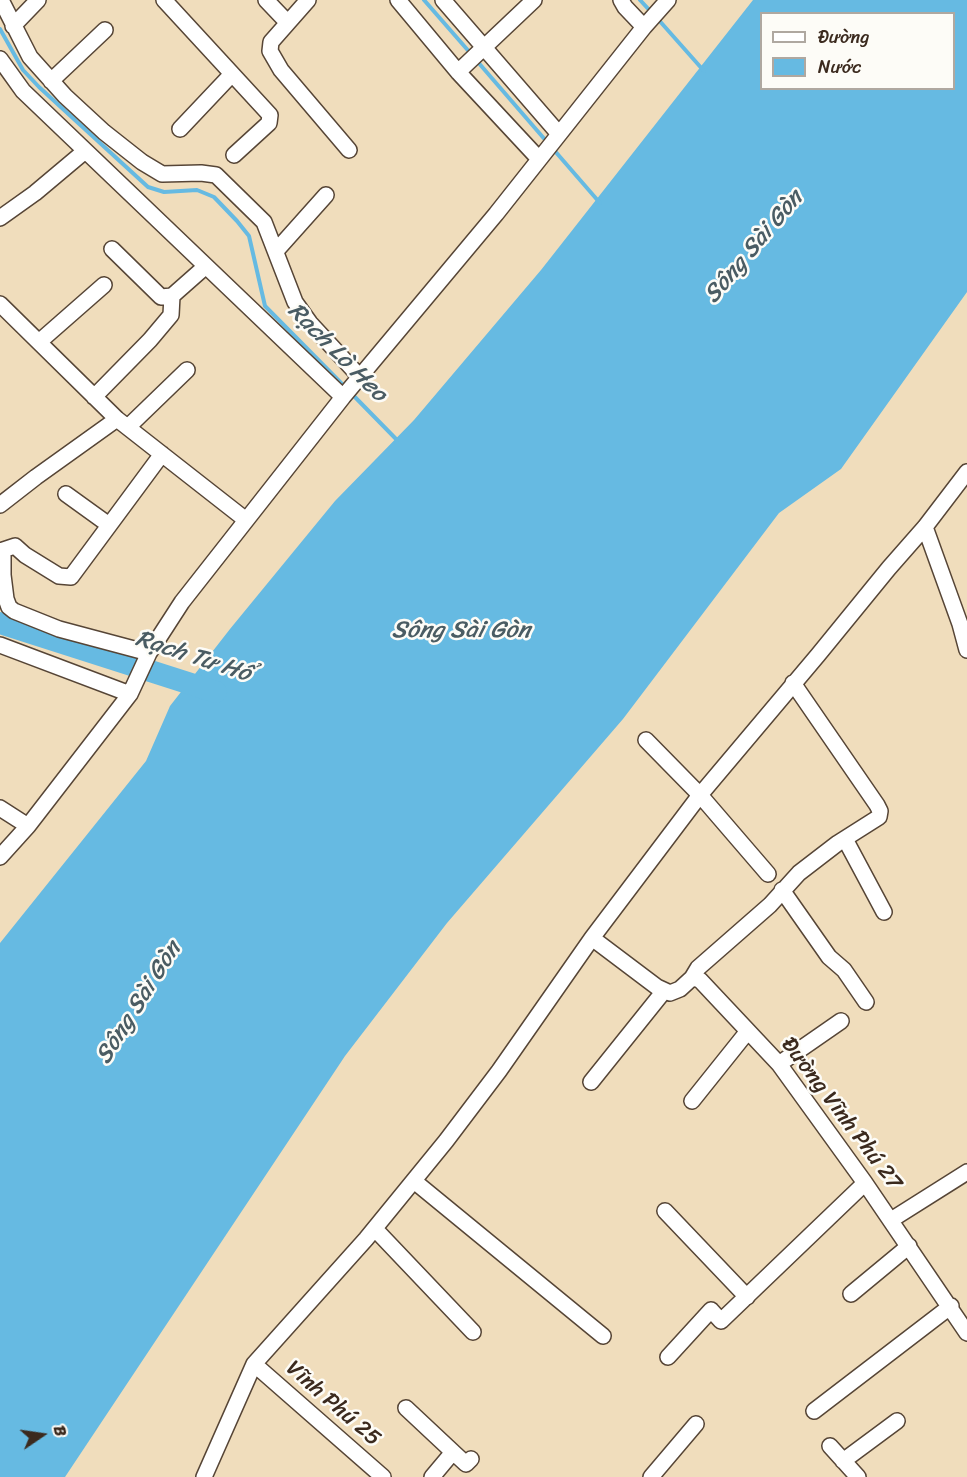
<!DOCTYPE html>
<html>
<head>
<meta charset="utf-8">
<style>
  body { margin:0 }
  #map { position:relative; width:967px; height:1477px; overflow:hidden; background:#f0ddbc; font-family:Sriracha,sans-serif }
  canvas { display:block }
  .legend { position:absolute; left:760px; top:12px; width:195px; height:78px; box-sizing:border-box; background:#fdfcf7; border:2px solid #afa8a0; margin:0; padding:8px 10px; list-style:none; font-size:18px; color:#3b2a1e }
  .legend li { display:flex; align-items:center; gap:12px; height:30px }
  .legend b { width:30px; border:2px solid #afa8a0 }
  .north { position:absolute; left:12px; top:1405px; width:60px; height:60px; -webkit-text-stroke:4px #fdfcf7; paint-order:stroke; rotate:77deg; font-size:16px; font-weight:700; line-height:24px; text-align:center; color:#3b2a1e }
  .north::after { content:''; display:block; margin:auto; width:21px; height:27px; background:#3b2a1e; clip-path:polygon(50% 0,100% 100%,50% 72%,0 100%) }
</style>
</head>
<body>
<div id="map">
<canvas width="967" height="1477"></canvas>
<ul class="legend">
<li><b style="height:8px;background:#fff"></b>Đường</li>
<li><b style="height:16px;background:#66bae2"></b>Nước</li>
</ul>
<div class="north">B</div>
</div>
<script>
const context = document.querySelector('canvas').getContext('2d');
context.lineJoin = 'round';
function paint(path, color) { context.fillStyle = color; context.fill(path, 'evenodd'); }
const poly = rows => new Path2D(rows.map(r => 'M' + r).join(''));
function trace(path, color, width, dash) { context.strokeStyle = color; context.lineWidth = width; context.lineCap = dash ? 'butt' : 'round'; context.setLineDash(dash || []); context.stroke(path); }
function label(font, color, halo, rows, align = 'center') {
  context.font = font + ' Sriracha,sans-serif'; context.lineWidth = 5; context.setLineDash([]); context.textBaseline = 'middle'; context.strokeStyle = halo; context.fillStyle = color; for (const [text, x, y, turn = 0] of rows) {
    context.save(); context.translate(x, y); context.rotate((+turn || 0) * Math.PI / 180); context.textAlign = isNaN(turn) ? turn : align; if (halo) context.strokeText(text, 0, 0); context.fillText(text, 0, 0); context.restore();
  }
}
paint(poly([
  [753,0,967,0,967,292,841,469,779,513,623,719,447,923,345,1056,65,1477,0,1477,0,943,146,761,170,706,230,629,335,501,414,420,541,270],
  [762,14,954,14,954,88,762,88]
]), '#66bae2');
trace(poly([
  [424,0,472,55],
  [640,0,652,13],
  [657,18,704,71],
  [0,29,23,70,39,87,148,187,164,192,197,190,214,197,237,221,249,236,265,306,345,387],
  [477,61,547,142],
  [554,150,600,203],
  [350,392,397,440]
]), '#66bae2', 4);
trace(poly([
  [0,623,216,692]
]), '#66bae2', 22);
const minor = poly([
  [1,0,30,57,65,96,104,132,142,162,162,174,201,173,216,175,264,222,295,302,310,323,360,377],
  [164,0,270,115,269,123,234,155],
  [266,0,287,22],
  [308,0,271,42,270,51,281,70,349,150],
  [398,0,458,72,539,159],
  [443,0,559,134],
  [621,0,625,7,644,27],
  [13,26,38,0],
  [0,59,23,91,343,397],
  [458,72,534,0],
  [51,81,105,30],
  [180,129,232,74],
  [0,218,35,193,85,151],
  [112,249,161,297,172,296,206,266],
  [276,251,326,195],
  [0,304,117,419,246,520],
  [39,342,104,285],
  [94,397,150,340,171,315,172,296],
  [128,427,187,370],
  [66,494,109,525],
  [0,505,36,477,117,419],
  [925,527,960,624,967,650],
  [0,645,130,694],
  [149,653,59,629,14,611,9,607,6,599,3,575,3,550,15,546,25,555,59,576,71,577,162,454],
  [646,740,700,795,768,874],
  [0,808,28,826],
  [845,839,884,912],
  [0,857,28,826,130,694,149,653,182,602,343,397,496,214,644,27,668,0],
  [782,890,829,957,844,970,866,1002],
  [592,938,657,987,670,993,680,989,692,978,700,980,779,1064,865,1183,967,1333],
  [692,978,698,968,770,905,799,873,838,843,879,817,880,811,877,805,793,683],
  [779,1064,841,1021],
  [591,1082,664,991],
  [692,1101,748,1031],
  [414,1181,603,1336],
  [665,1211,747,1297],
  [891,1220,967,1172],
  [375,1229,473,1332],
  [851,1294,909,1246],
  [668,1357,711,1310,721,1321,865,1183],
  [254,1364,383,1477],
  [406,1408,453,1452,432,1477],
  [814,1411,951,1306],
  [830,1446,858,1477],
  [453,1452,466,1464,471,1459],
  [843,1461,897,1421],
  [204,1477,254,1364,366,1239,446,1141,499,1071,592,938,700,795,818,655,889,568,925,527,967,472],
  [651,1477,696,1424]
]);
trace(minor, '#564536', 18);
trace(minor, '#fff', 15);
label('22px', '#3b2a1e', '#fdfcf7', [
  ["Đường Vĩnh Phú 27",841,1114,53],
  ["Vĩnh Phú 25",333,1404,41]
]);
label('italic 24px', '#4a5c63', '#fdfcf7', [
  ["Sông Sài Gòn",754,247,-50],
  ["Rạch Lò Heo",337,353,45],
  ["Sông Sài Gòn",461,631],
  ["Rạch Tư Hổ",193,657,18],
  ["Sông Sài Gòn",139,1003,-58]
]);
</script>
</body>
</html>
